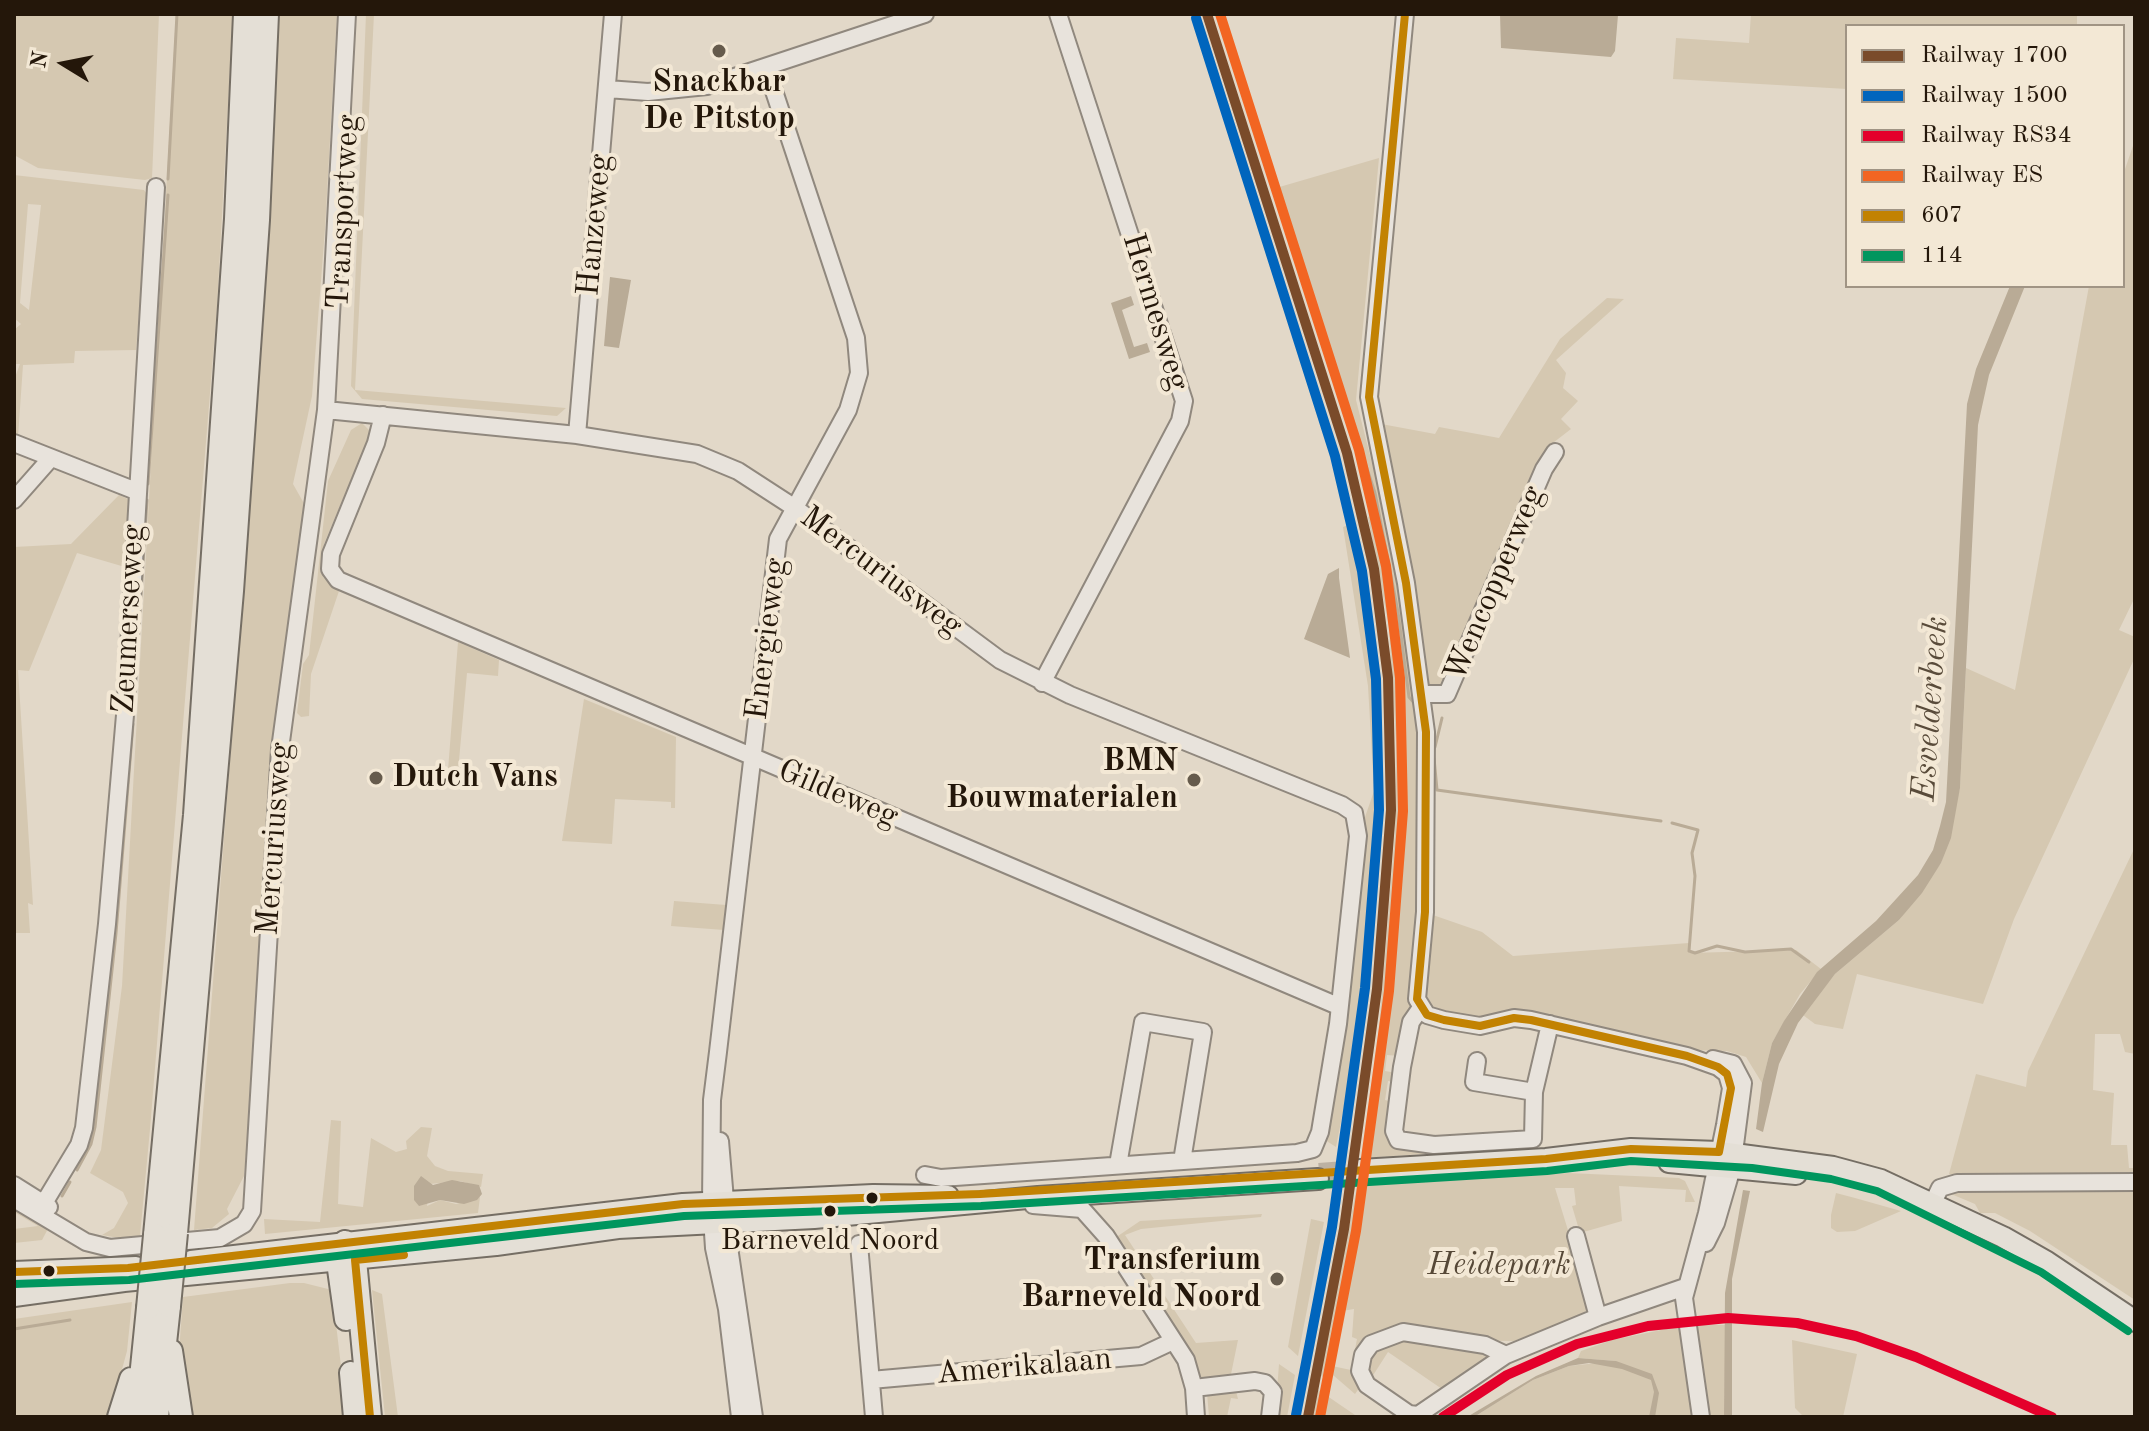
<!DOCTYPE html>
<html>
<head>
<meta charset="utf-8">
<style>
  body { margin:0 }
  #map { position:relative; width:2149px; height:1431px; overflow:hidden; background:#e2d8c8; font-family:"Old Standard TT",serif }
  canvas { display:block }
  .frame { position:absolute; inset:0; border:16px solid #24170a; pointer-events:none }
  .legend { position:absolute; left:1845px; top:24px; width:280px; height:264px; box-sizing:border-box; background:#f3e8d5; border:2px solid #a09484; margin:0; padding:10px 14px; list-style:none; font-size:24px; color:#24170a }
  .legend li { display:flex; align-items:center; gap:16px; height:40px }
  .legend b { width:40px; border:2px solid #a09484 }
  .north { position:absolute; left:24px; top:24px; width:80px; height:80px; -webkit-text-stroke:6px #f3e8d5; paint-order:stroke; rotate:280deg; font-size:22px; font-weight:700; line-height:32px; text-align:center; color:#24170a }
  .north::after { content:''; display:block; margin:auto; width:28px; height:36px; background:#24170a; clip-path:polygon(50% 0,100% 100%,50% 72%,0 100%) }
</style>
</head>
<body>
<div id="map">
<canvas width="2149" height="1431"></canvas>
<div class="frame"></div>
<ul class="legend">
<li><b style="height:10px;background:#7a4b2a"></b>Railway 1700</li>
<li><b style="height:10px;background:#0065bd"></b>Railway 1500</li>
<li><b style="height:10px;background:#e4002b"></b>Railway RS34</li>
<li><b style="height:10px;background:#f26522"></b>Railway ES</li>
<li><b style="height:10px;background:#c28202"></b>607</li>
<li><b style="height:10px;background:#00965e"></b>114</li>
</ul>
<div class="north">N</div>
</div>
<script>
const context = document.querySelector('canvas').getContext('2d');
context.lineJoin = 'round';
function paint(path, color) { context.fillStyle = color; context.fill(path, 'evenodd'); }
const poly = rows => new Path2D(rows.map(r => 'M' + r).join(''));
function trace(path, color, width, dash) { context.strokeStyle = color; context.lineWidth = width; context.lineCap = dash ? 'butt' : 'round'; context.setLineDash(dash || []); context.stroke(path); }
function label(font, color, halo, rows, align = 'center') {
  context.font = font + ' "Old Standard TT",serif'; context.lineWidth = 8; context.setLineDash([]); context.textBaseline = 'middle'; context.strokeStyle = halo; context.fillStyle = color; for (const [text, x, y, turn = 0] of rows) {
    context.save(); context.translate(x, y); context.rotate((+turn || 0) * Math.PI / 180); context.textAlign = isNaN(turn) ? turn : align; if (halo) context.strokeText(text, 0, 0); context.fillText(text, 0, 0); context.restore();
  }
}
paint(poly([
  [14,14,159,14,152,178,145,180,38,168,14,155],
  [176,14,233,14,217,307,150,1129,140,1236,124,1239,102,1235,114,1228,128,1203,123,1192,90,1173,101,1150,122,986],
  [277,14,337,14,325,229,312,396,293,484,306,507,244,1176,227,1209,229,1214,212,1228,194,1230,264,316],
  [366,14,374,14,355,390,566,408,557,416,362,399,351,386],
  [1751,14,2077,14,2077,26,1847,26,1847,89,1673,79,1676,38,1749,43],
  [2135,140,2135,597,2119,630,2135,637,2135,657,2014,919,1983,1004,1857,974,1843,1029,1815,1024,1803,1015,1815,998,1835,974,1899,920,1941,863,1960,788,1966,668,2015,690,2089,286,2123,286,2123,175],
  [1379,158,1356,400,1396,558,1418,699,1420,887,1413,1007,1399,1056,1387,1055,1385,1071,1397,1073,1395,1082,1388,1081,1385,1100,1393,1102,1388,1142,1433,1151,1545,1146,1362,1158,1379,1029,1395,833,1396,742,1389,627,1368,517,1374,514,1353,422,1276,188],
  [14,175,144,190,149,197,136,350,75,351,74,363,23,365,18,437,14,435,14,380,20,364,14,364,14,330,21,324,14,318],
  [28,204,41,205,29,310,20,303],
  [1607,298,1624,299,1556,360,1566,373,1563,388,1578,401,1561,419,1571,429,1549,446,1442,691,1427,689,1406,546,1376,423,1435,434,1439,427,1499,438,1560,339],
  [362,423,370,431,368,439,324,544,323,577,339,591,311,674,309,716,301,717,297,713,303,664,309,655,328,481,351,430],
  [119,495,128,499,125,567,77,553,29,671,18,670,33,905,28,903,30,933,14,933,14,547,71,544],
  [1351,524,1375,662,1380,791,1375,887,1359,1030,1336,1147,1325,1140,1363,823,1374,791,1368,686,1343,527],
  [458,642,499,660,498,676,467,673,458,771,468,772,467,783,447,783],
  [584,699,676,737,675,808,671,808,671,802,615,799,612,844,562,841],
  [2135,847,2135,1054,2125,1052,2120,1034,2095,1034,2093,1090,2114,1093,2111,1145,2127,1145,2129,1168,2135,1168,2135,1300,2030,1231,1995,1213,1980,1213,1975,1204,1944,1191,1958,1176,1949,1174,1976,1074,2026,1087,2028,1071],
  [674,901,726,905,724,930,671,926],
  [1430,914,1482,932,1513,956,1689,943,1689,953,1796,950,1821,969,1800,994,1772,1043,1762,1083,1746,1057,1727,1051,1688,1050,1628,1038,1435,1013,1421,995],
  [331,1120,341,1121,338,1204,363,1207,371,1138,396,1152,407,1149,406,1141,421,1127,432,1128,427,1156,435,1166,448,1171,483,1174,481,1187,460,1181,430,1184,427,1206,440,1200,456,1204,480,1197,478,1213,265,1234,264,1219,320,1222],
  [1568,1173,1679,1178,1685,1181,1695,1202,1685,1202,1686,1190,1619,1186,1622,1221,1580,1233,1572,1206,1576,1205,1574,1188,1555,1188,1591,1305,1582,1315,1514,1341,1365,1339,1360,1387,1355,1394,1326,1369,1324,1378,1320,1375,1357,1186],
  [1354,1309,1352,1337,1357,1339,1351,1370,1332,1366,1342,1311],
  [1836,1193,1855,1198,1901,1211,1855,1231,1837,1232,1831,1228,1831,1215],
  [14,1202,50,1225,42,1240,14,1243,14,1229,38,1226,14,1212],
  [1262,1214,1261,1217,1141,1229,1125,1235,1196,1343,1238,1340,1230,1379,1207,1380,1199,1376,1115,1238,1140,1221],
  [1311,1219,1324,1222,1298,1356,1288,1347],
  [290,1283,304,1283,332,1290,347,1417,187,1417,178,1366,183,1297],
  [372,1290,382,1294,398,1417,385,1417],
  [132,1302,127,1351,109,1417,14,1417,14,1319],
  [1691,1325,1726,1325,1724,1417,1706,1417],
  [1681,1326,1696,1417,1474,1417,1533,1380,1569,1366,1616,1361,1578,1358,1581,1351,1612,1340],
  [1398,1336,1487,1353,1488,1356,1442,1389,1388,1352,1370,1380,1367,1375,1371,1350],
  [1792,1340,1857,1354,1843,1417,1804,1417,1795,1408],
  [1279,1364,1295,1375,1287,1417,1275,1417],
  [1317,1389,1355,1415,1354,1417,1312,1417],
  [1236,1391,1238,1399,1231,1398,1227,1417,1209,1417,1207,1393]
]), '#d5c8b1');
paint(poly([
  [1500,14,1618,15,1615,51,1611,57,1501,48],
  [610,277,631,280,619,348,604,346],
  [2010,286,2025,286,1989,375,1978,425,1960,788,1951,838,1941,863,1922,893,1899,920,1835,974,1798,1023,1779,1064,1763,1132,1756,1129,1762,1083,1772,1043,1784,1021,1817,972,1876,921,1918,875,1933,850,1940,826,1946,802,1967,404,1976,369],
  [1131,296,1134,305,1122,310,1134,347,1147,343,1150,352,1129,359,1111,303],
  [1339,568,1339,578,1350,658,1304,639,1328,574],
  [421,1176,433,1185,452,1180,479,1185,482,1194,477,1200,464,1204,440,1200,419,1206,414,1200,414,1186],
  [1743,1190,1750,1191,1732,1279,1732,1417,1724,1417,1725,1293],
  [1578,1358,1616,1361,1652,1374,1659,1393,1655,1417,1649,1417,1654,1392,1651,1380,1622,1369,1589,1363,1569,1366,1533,1380,1474,1417,1467,1417,1536,1376]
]), '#b9ab96');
trace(poly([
  [1218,14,1375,493,1398,612,1409,697,1415,704],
  [168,179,177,14],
  [148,484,168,195],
  [134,708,147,500],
  [1435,747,1442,718],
  [1434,758,1437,790,1661,821],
  [1672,823,1698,830,1692,853,1695,876,1689,951,1695,953,1717,946,1745,952,1791,949,1809,962],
  [77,1170,91,1144,95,1127,116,933,133,724],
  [62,1196,70,1182],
  [14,1329,70,1320]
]), '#b9ab96', 3);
trace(poly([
  [1319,1173,1360,1170]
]), '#bcb1a2', 20, [20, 10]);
const minor = poly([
  [1405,14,1369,397,1406,583,1426,732,1425,912,1417,999,1427,1015,1444,1020,1480,1026,1514,1018,1531,1020,1687,1056,1718,1067,1727,1074,1731,1088,1725,1125,1707,1213,1684,1298,1701,1417],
  [607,89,648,92,707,86,925,14],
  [326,410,577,435,697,454,738,471,795,508,1000,660,1070,695,1342,805,1354,813,1358,836,1338,1024,1320,1132,1313,1149,1297,1153,941,1178,925,1175],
  [383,415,376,443,331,554,330,569,338,580,1338,1006],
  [577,435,613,14],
  [14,443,136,491],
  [14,500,51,458],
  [1042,683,1180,421,1184,401,1058,14],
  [1422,694,1447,694,1544,469,1555,452],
  [1420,1009,1411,1022,1402,1067,1394,1131,1398,1140,1434,1145,1533,1139,1534,1092,1474,1082,1477,1061],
  [1534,1092,1550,1024],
  [720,1141,729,1247,754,1417],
  [1118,1165,1143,1022,1203,1032,1182,1161],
  [14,1185,49,1207],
  [14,1199,86,1242,110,1248,220,1238,244,1224,252,1211,280,749,326,410,347,14],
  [1033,1205,1082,1209,1106,1236,1186,1360,1194,1388],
  [1930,1209,1940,1188,1957,1183,2135,1182],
  [38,1213,79,1145,84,1128,107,924,125,715,156,187],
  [1576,1236,1598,1317],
  [1706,1243,1716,1223,1732,1168,1743,1083,1733,1064,1713,1059],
  [859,1244,874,1417],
  [1506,1355,1485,1345,1403,1332,1371,1344,1363,1355,1360,1371,1367,1385,1409,1414,1418,1415,1506,1355,1598,1317,1685,1287],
  [871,1380,1141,1356,1173,1341],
  [740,1417,727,1309,714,1248,711,1203,712,1100,718,1052,778,539,848,410,859,373,856,338,766,67],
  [1196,1417,1194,1388,1255,1381,1265,1383,1273,1392,1270,1417]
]);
const major = poly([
  [1669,1162,1796,1174],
  [1360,1170,1546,1159,1631,1149,1719,1152,1833,1167,1881,1180,2003,1237,2047,1262,2135,1321],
  [191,1261,683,1204,873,1195,948,1196],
  [14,1272,136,1267],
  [14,1296,124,1281,496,1245,618,1228,814,1218,1038,1197,1318,1179]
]);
const highway = poly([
  [176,1233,232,591,258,220,267,14],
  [155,1235,195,815,236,219,245,14],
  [345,1242,355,1260,370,1417],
  [345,1242,338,1262,346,1319],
  [171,1351,181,1417],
  [351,1373,355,1417],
  [119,1417,131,1379],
  [137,1417,148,1308],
  [157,1417,169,1306]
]);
trace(minor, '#90887e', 20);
trace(major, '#756e64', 24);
trace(highway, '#756e64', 26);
trace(minor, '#e8e3dc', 16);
trace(major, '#e4dfd6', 20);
trace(highway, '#e4dfd6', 22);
const highwayBridge = poly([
  [169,1306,176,1233],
  [148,1308,155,1235]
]);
trace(highwayBridge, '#756e64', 26, []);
trace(highwayBridge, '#e4dfd6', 22);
trace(poly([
  [14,1272,128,1268,683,1204,980,1194,1546,1159,1631,1149,1719,1152,1731,1088,1727,1074,1718,1067,1687,1056,1531,1020,1514,1018,1480,1026,1444,1020,1427,1015,1417,999,1425,912,1426,732,1406,583,1369,397,1405,14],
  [370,1417,355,1260,404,1255]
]), '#c28202', 8);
trace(poly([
  [14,1284,129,1280,684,1216,981,1206,1547,1171,1631,1161,1752,1168,1831,1179,1877,1191,2041,1272,2128,1331]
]), '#00965e', 8);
trace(poly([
  [1207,14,1347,453,1374,569,1388,678,1391,810,1377,989,1344,1229,1308,1417]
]), '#7a4b2a', 10);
trace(poly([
  [1196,18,1335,456,1362,571,1376,679,1379,810,1365,988,1332,1227,1296,1415]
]), '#0065bd', 10);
trace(poly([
  [1443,1417,1507,1375,1577,1344,1648,1326,1728,1318,1797,1323,1856,1336,1916,1357,2052,1417]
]), '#e4002b', 10);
trace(poly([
  [1220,14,1359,450,1386,566,1400,678,1403,811,1389,991,1356,1231,1320,1417]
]), '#f26522', 10);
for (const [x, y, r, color] of [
  [719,51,8,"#665b4c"],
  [376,778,8,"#665b4c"],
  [1194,780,8,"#665b4c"],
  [872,1198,7,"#24170a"],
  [830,1211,7,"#24170a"],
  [49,1271,7,"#24170a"],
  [1277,1279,8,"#665b4c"]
]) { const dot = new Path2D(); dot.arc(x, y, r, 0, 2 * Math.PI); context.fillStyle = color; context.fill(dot); trace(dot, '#f3e8d5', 3); }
label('30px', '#24170a', '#f3e8d5', [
  ["Barneveld Noord",830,1241]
]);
label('bold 32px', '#24170a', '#f3e8d5', [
  ["Snackbar",719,83,"center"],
  ["De Pitstop",719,120,"center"],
  ["BMN",1178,762],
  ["Bouwmaterialen",1178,799],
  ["Dutch Vans",392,778,"left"],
  ["Transferium",1261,1261],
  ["Barneveld Noord",1261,1298]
], 'right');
label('32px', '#24170a', '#f3e8d5', [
  ["Transportweg",344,212,-87],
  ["Hanzeweg",595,225,-85],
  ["Hermesweg",1155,312,73],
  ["Mercuriusweg",881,572,37],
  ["Wencopperweg",1495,584,-67],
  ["Zeumerseweg",129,619,-87],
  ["Energieweg",767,639,-83],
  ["Gildeweg",838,794,23],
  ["Mercuriusweg",275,839,-86],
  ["Amerikalaan",1024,1367,-5]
]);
label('italic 32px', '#564837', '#f3e8d5', [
  ["Heidepark",1499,1266]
]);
label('italic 34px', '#594b3a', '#f3e8d5', [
  ["Esvelderbeek",1931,709,-86]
]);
</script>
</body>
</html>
